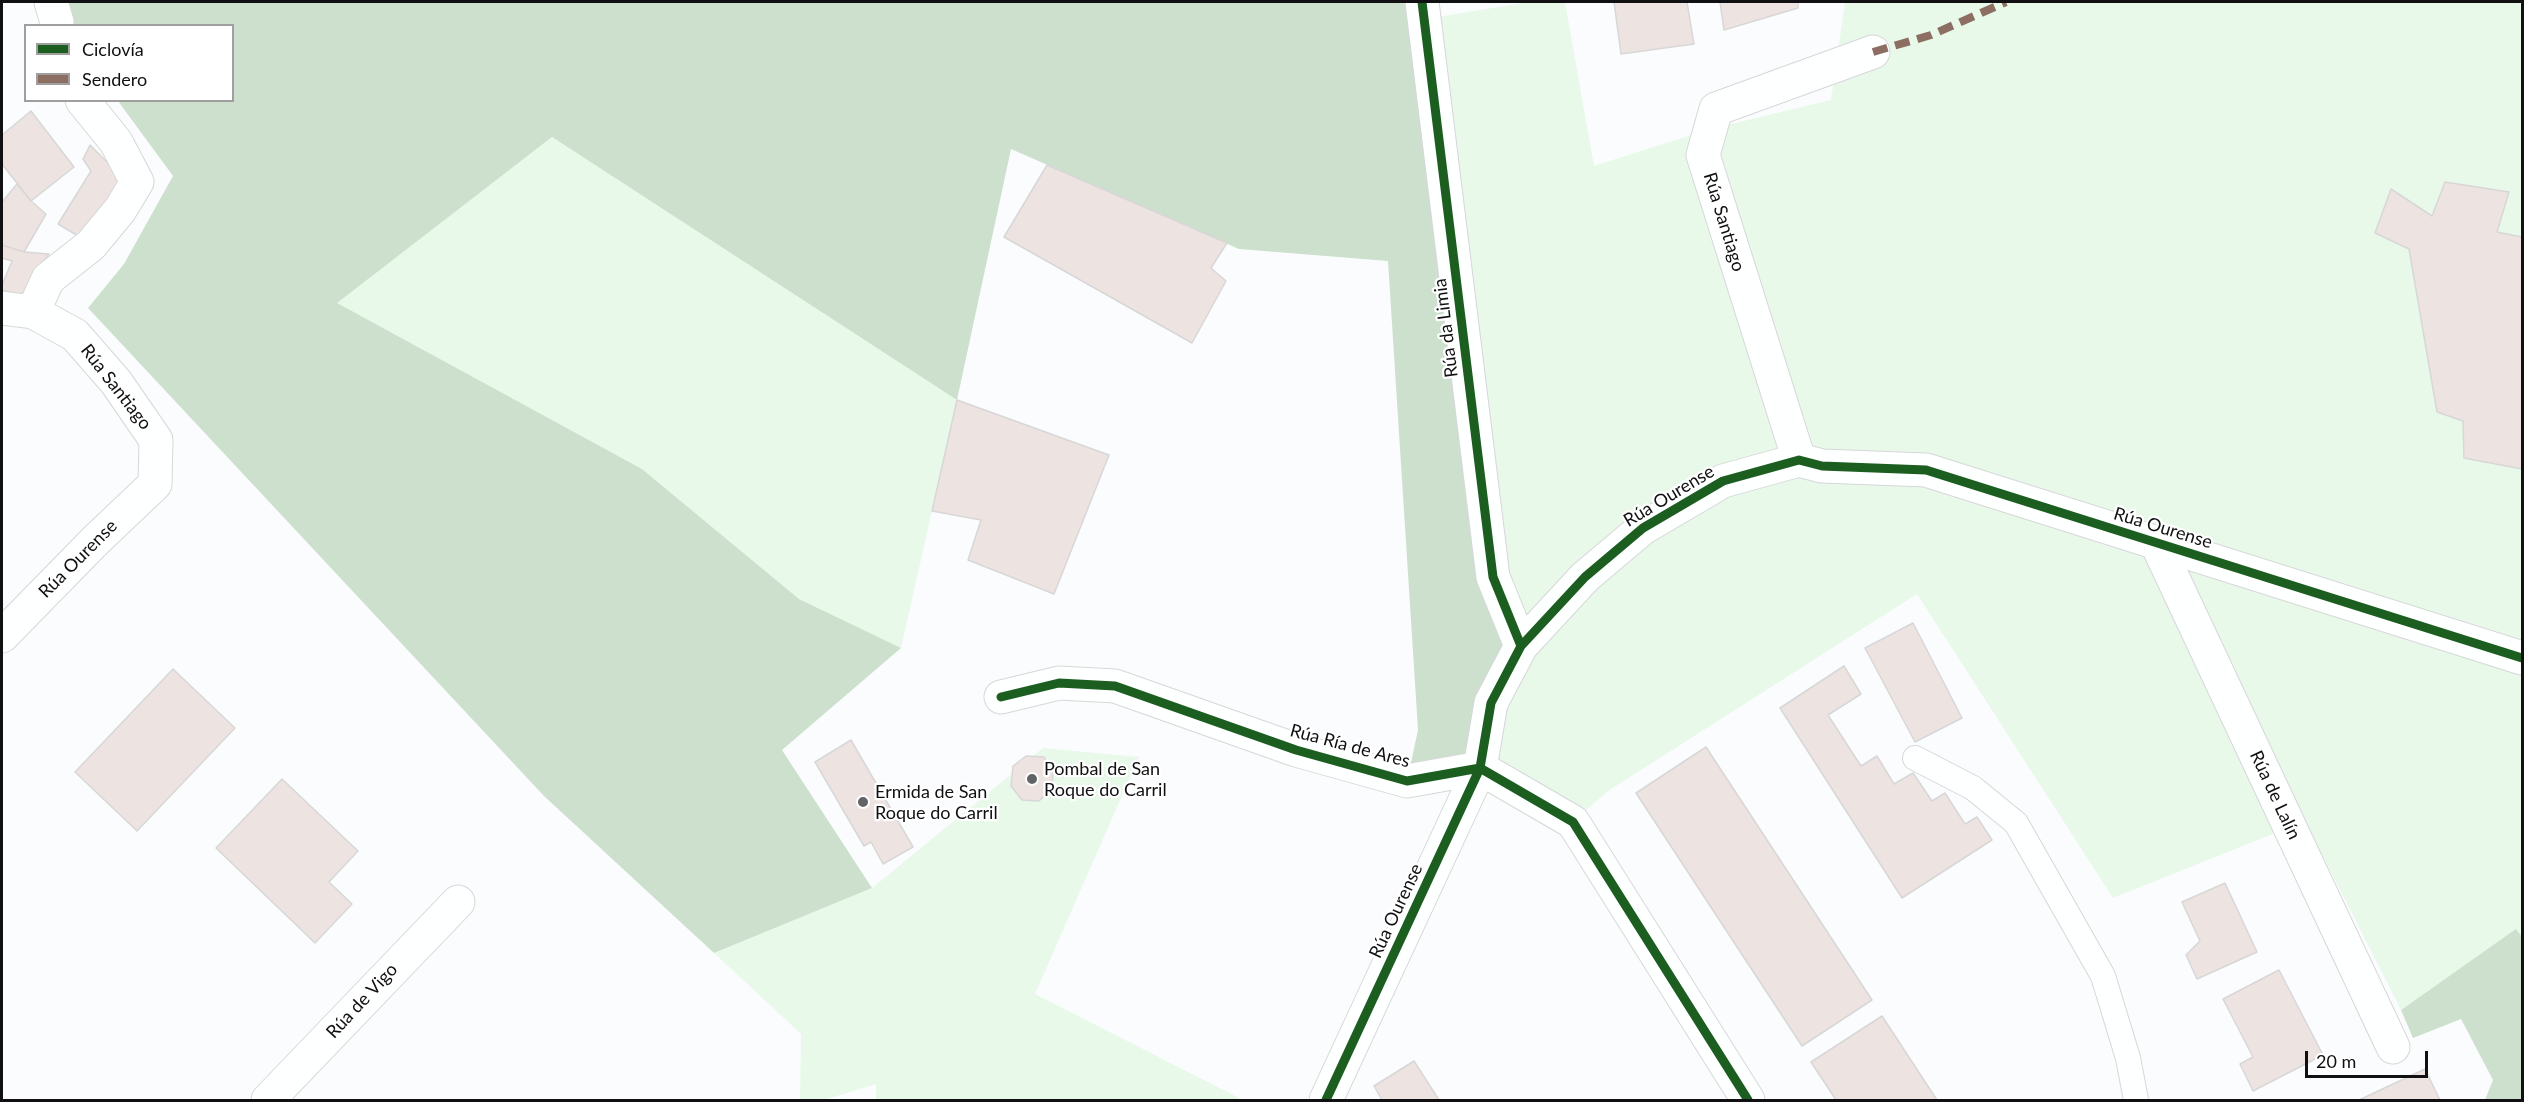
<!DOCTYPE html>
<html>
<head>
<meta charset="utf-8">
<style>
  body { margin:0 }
  #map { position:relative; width:2524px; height:1102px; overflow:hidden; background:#fbfcfe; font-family:Lato,sans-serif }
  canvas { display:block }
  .frame { position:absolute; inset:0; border:3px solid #101012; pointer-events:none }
  .legend { position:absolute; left:24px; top:24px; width:210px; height:78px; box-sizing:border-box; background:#fff; border:2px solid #9f9fa0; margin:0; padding:8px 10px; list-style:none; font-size:18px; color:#101012 }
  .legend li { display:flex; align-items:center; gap:12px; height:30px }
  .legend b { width:30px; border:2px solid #9f9fa0 }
  .scale { position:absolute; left:2305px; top:1051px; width:123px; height:27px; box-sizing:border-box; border:3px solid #101012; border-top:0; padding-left:8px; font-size:18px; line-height:21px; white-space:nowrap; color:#101012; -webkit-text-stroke:4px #fff; paint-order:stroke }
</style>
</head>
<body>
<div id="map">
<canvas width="2524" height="1102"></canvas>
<div class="frame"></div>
<ul class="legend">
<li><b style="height:8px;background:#1b5e20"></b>Ciclovía</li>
<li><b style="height:8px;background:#8d6e63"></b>Sendero</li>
</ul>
<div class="scale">20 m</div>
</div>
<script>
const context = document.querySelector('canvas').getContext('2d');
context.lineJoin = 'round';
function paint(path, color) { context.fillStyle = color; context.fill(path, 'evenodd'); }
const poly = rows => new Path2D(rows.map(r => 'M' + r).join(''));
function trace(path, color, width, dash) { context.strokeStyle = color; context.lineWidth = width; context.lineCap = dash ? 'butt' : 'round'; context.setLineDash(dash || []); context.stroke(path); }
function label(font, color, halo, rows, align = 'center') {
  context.font = font + ' Lato,sans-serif'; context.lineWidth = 4.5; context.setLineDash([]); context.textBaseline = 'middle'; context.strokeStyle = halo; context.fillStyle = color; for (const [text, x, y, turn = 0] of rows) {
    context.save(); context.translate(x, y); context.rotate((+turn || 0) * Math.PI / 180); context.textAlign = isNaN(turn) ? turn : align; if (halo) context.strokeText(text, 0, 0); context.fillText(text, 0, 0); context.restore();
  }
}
paint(poly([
  [1530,2,1565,2,1594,166,1710,129,1831,100,1845,2,2522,2,2522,937,2516,930,2401,1010,2305,821,2113,898,1917,594,1608,791,1573,822,1480,768,1493,577,1424,19],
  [552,137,957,400,901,648,799,599,642,469,336,303],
  [1043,748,1139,757,1035,994,1243,1100,876,1100,876,1084,824,1100,800,1100,801,1034,714,953,872,888]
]), '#e8f9ea');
paint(poly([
  [51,2,1422,2,1493,577,1521,646,1480,768,1407,781,1418,730,1388,261,1239,249,1011,149,957,400,552,137,337,303,642,469,799,599,901,648,782,750,872,888,714,953,544,796,88,308,124,264,173,176,118,101,232,100,232,26,66,25],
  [2516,929,2522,937,2522,1100,2485,1100,2493,1080,2461,1019,2413,1038,2401,1010]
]), '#cce0cd');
const building = poly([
  [1614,2,1687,2,1694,44,1621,54,1614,2],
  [1720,2,1798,2,1798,8,1724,30,1720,2],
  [31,111,74,167,31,201,2,164,2,135,31,111],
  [90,145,125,180,85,240,58,224,91,171,83,159,90,145],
  [1047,165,1227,243,1211,268,1226,281,1192,343,1004,237,1047,165],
  [2445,182,2509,192,2497,232,2522,237,2522,469,2464,458,2463,421,2437,412,2409,249,2375,233,2391,189,2432,216,2445,182],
  [17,184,31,201,46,214,24,252,2,245,2,202,17,184],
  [2,245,24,252,49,254,21,296,2,290,2,285,12,261,2,258,2,245],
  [957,400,1109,455,1054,594,968,560,981,520,932,511,957,400],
  [1913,623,1962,718,1915,742,1865,648,1913,623],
  [1844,666,1861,694,1828,715,1861,766,1877,756,1894,784,1913,773,1932,801,1945,793,1965,824,1977,817,1992,840,1902,898,1780,708,1844,666],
  [173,669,235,728,137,831,75,772,173,669],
  [851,740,913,847,883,864,871,842,864,846,815,762,851,740],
  [1706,747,1872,1000,1802,1046,1636,793,1706,747],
  [1026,756,1044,757,1053,771,1052,789,1039,801,1022,800,1011,786,1013,766,1026,756],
  [282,779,358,851,329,882,352,904,315,943,216,848,282,779],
  [2225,883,2257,952,2197,979,2186,955,2200,941,2182,902,2225,883],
  [2279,970,2323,1055,2253,1091,2240,1064,2253,1057,2223,999,2279,970],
  [1882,1016,1937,1100,1836,1100,1811,1062,1882,1016],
  [1414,1061,1439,1100,1382,1100,1374,1086,1414,1061],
  [2425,1069,2440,1100,2359,1100,2425,1069]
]);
paint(building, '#ede3e0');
trace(building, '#d8d7d8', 1.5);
const service = poly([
  [1915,758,1973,788,2016,823,2103,976,2128,1058,2136,1100]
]);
const minor = poly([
  [51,2,57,22,56,26],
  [1422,2,1493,577,1521,646],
  [2,308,33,312,75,335,116,382,156,440,155,484,94,542,2,636],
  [33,312,48,279,91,245,120,210,137,182,116,142,82,100],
  [1799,460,1703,155,1716,109,1873,52],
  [2156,542,2393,1047],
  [1001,697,1059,683,1115,686,1296,750,1407,781,1480,768,1573,822,1748,1100],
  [268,1100,458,902],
  [1326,1100,1480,768,1491,703,1521,646,1585,577,1643,528,1723,481,1799,460,1822,466,1926,470,2522,658]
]);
trace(service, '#d7d7d9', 26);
trace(minor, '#d7d7d9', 35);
trace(service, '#feffff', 24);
trace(minor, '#feffff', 33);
trace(poly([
  [1873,52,1931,35,2006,2]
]), '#8d6e63', 8, [15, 8]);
trace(poly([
  [1422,2,1493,577,1521,646],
  [1001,697,1059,683,1115,686,1296,750,1407,781,1480,768,1573,822,1748,1100],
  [1326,1100,1480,768,1491,703,1521,646,1585,577,1643,528,1723,481,1799,460,1822,466,1926,470,2522,658]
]), '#1b5e20', 9);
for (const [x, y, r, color] of [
  [1032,779,6,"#626365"],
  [863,802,6,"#626365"]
]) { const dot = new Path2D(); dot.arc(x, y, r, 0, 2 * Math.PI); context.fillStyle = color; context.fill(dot); trace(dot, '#fff', 2); }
label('18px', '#101012', '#fff', [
  ["Rúa Santiago",1724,222,73],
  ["Rúa da Limia",1446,328,-97],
  ["Rúa Santiago",116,387,52],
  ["Rúa Ourense",1669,496,-31],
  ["Rúa Ourense",2163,528,17],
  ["Rúa Ourense",78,559,-45],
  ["Rúa Ría de Ares",1350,746,15],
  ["Rúa de Lalín",2275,795,65],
  ["Rúa Ourense",1396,911,-65],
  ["Rúa de Vigo",362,1001,-47]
]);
label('18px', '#101012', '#fff', [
  ["Pombal de San",1044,769],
  ["Roque do Carril",1044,790],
  ["Ermida de San",875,792],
  ["Roque do Carril",875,813]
], 'left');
</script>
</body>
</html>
